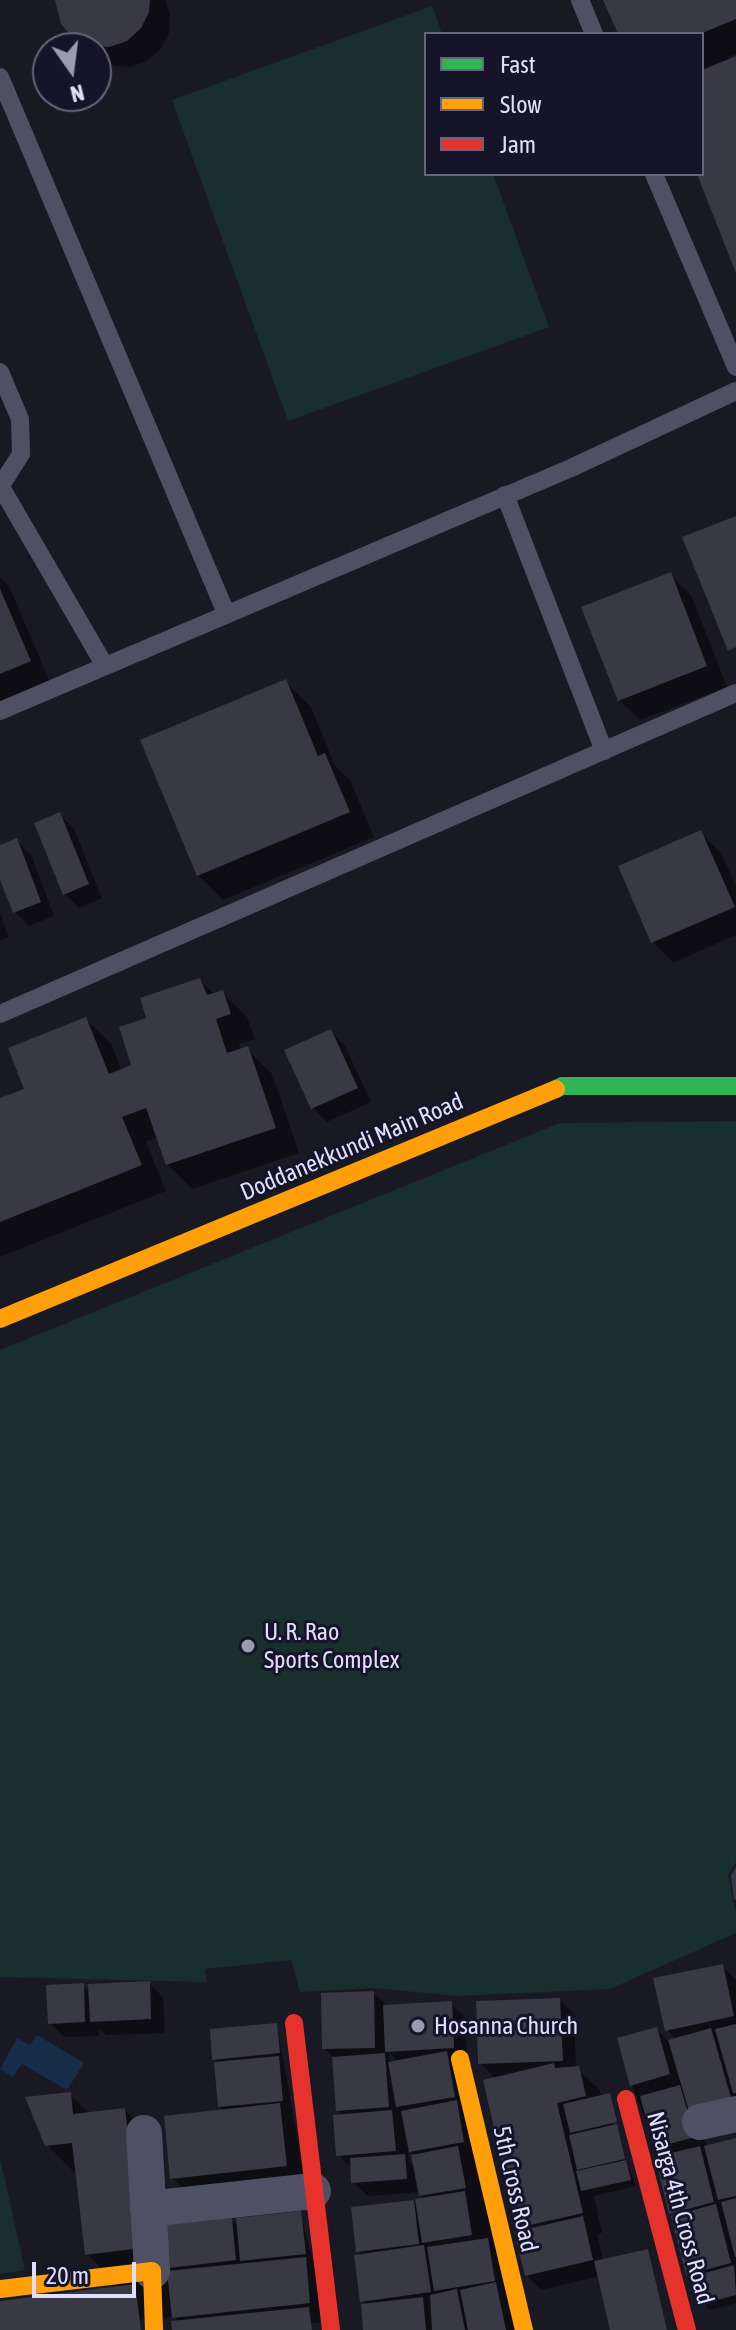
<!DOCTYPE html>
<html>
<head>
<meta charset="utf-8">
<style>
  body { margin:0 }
  #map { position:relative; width:736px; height:2330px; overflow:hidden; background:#191924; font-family:"Asap Condensed",sans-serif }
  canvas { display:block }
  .legend { position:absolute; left:424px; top:32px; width:280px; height:144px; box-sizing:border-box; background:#151429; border:2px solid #66657d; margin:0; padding:10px 14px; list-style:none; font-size:24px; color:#e0dffb }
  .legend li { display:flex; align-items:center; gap:16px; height:40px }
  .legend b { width:40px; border:2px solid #66657d }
  .north { position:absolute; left:32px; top:32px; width:80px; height:80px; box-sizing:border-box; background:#151429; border:2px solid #66657d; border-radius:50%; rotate:166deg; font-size:22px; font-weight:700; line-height:32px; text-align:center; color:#e0dffb }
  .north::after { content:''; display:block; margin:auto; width:28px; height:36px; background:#9a9ab0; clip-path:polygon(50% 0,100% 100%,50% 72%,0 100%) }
  .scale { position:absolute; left:32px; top:2262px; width:104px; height:36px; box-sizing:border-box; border:4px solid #e0dffb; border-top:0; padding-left:10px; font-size:24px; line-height:28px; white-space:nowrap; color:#e0dffb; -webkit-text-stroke:6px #151429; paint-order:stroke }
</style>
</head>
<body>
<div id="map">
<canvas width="736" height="2330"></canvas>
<ul class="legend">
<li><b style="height:10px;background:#30b455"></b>Fast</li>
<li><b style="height:10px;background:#ff9f0a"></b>Slow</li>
<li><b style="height:10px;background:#e5322d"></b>Jam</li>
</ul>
<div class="north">N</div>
<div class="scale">20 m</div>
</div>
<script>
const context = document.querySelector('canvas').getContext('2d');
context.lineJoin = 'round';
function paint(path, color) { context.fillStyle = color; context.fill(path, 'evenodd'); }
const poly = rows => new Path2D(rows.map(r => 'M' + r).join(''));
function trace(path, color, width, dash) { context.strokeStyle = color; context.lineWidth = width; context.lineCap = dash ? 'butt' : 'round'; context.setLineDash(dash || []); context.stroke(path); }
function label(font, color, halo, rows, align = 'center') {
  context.font = font + ' "Asap Condensed",sans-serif'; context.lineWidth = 6; context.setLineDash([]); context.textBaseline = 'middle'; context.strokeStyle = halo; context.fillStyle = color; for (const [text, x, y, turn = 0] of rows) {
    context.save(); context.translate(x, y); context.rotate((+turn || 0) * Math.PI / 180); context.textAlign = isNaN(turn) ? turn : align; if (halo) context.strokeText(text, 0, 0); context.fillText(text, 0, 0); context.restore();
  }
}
paint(poly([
  [432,6,442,34,426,34,426,174,493,174,549,327,288,421,172,100],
  [736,1121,736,1862,728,1875,736,1913,736,1933,610,1989,457,1996,374,1988,300,1992,291,1960,205,1969,207,1982,0,1977,0,1350,560,1123],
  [0,2158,25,2270,0,2274]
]), '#182f2e');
paint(poly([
  [37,2035,84,2063,67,2090,22,2064,13,2077,0,2069,17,2038,30,2045]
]), '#162d47');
paint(poly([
  [57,0,165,0,170,15,169,33,161,49,147,61,131,67,113,65,96,57,96,48,87,48,75,36],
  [606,0,736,0,736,54,729,57,730,61,736,59,736,268,699,174,702,174,702,34,620,34],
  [670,575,691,595,727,687,640,720,619,700],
  [0,577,9,586,50,682,0,703],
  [286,682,311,707,335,766,350,780,374,837,223,900,198,875],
  [60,815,74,829,102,898,79,908,64,893],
  [701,833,721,853,736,886,736,935,673,963,653,942,621,867],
  [16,840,31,855,54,916,29,926,15,912,0,874,0,847],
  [0,914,9,937,0,941],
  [200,980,215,995,222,992,247,1017,255,1039,239,1044,241,1051,247,1049,272,1074,299,1153,192,1189,167,1164,158,1137,146,1142,166,1191,0,1257,0,1100,26,1090,86,1019,111,1044,122,1071,134,1066,149,1019],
  [331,1031,345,1046,371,1102,327,1122,312,1107],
  [722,1966,736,1980,736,2115,700,2125,707,2147,736,2140,736,2303,710,2310,703,2303,688,2274,666,2156,656,2147,632,2085,656,2029,669,2042,677,2040,667,2030],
  [149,1983,163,1997,165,2033,106,2035,99,2028,99,2036,64,2037,50,2023,83,1985,90,1993],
  [374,1993,387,2006,451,2003,465,2017,467,2062,516,2330,365,2330,366,2305,362,2301,363,2255,358,2251,353,2209,424,2199,420,2192,368,2196,353,2182,353,2169,338,2155,343,2116,338,2110,334,2058,324,2048],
  [389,2052,398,2062,392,2063,389,2060],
  [408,2148,416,2156,415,2167,409,2161],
  [559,2000,574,2014,576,2068,599,2089,636,2186,594,2196,602,2233,597,2234,603,2261,612,2330,600,2276,541,2290,527,2275,496,2079,480,2063],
  [277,2025,306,2186,193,2198,172,2178,225,2111,220,2106,219,2064,214,2059],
  [70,2094,90,2114,125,2110,156,2141,165,2227,232,2220,239,2227,300,2213,330,2323,180,2322,174,2317,0,2330,121,2288,87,2254,78,2176,47,2145]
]), '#0007');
paint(poly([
  [55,0,150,0,149,12,141,28,127,41,109,47,90,46,73,38,61,24],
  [603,0,736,0,736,19,700,34,618,34],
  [736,56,736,273,697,174,702,174,702,70],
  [736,516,736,647,728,651,682,537],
  [671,572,707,666,618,701,581,607],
  [0,589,31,661,0,674],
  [286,679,318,756,325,753,350,812,197,876,140,740],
  [60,812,89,884,63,895,34,823],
  [701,830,735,907,651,943,618,866],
  [17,838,41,902,13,913,0,880,0,845],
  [200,978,207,995,223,990,231,1014,216,1019,227,1053,248,1046,276,1128,166,1165,146,1108,122,1117,142,1165,0,1222,0,1098,24,1089,8,1048,86,1017,109,1074,131,1065,119,1027,146,1018,140,998],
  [331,1029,358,1088,311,1109,284,1050],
  [736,1867,736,1899,734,1900,731,1875],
  [723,1964,734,2016,665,2031,653,1978],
  [150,1981,151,2019,90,2022,88,1984],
  [84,1983,85,2022,48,2024,46,1985],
  [374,1991,375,2048,322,2049,321,1993],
  [560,1998,563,2061,478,2064,476,2001],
  [452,2001,454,2048,385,2052,383,2005],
  [277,2023,280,2053,212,2060,210,2029],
  [736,2024,736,2093,733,2093,715,2029],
  [657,2027,670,2074,630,2086,617,2038],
  [711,2028,731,2098,689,2111,668,2040],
  [447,2051,455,2097,396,2107,388,2062],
  [385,2053,389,2107,336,2111,332,2057],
  [279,2056,283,2101,218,2107,214,2062],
  [554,2063,555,2068,579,2066,586,2096,557,2103,583,2213,517,2228,483,2080],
  [680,2085,695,2137,654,2148,640,2096],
  [71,2092,73,2114,125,2108,141,2248,85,2255,72,2143,45,2146,25,2097],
  [610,2093,617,2122,570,2133,563,2104],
  [457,2100,464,2142,409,2152,401,2111],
  [280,2103,287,2166,170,2179,164,2116],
  [392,2110,396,2151,336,2156,333,2115],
  [617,2124,625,2159,577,2170,569,2135],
  [736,2138,736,2196,718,2200,704,2146],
  [458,2146,466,2188,419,2196,411,2155],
  [700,2146,714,2202,669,2214,655,2157],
  [405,2154,407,2179,351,2183,350,2158],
  [626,2160,631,2180,581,2191,576,2171],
  [465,2191,472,2235,422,2243,415,2199],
  [736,2198,736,2257,735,2257,721,2202],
  [414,2200,419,2244,356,2252,351,2207],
  [716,2204,731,2263,686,2275,671,2216],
  [301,2211,306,2254,240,2261,236,2218],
  [583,2216,593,2260,525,2276,514,2232],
  [232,2218,236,2260,169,2268,164,2225],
  [488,2238,495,2281,434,2291,427,2247],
  [424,2245,431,2292,360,2302,354,2255],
  [648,2249,667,2330,610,2330,594,2261],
  [306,2257,310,2303,172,2318,167,2271],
  [734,2265,736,2295,701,2304,694,2276],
  [496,2282,506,2330,468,2330,460,2290],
  [135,2284,141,2330,0,2330,0,2301],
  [457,2289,465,2330,432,2330,430,2295],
  [423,2297,426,2330,363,2330,361,2304],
  [309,2307,312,2330,172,2330,171,2321]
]), '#393845');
trace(poly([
  [580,0,594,34],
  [0,77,226,613],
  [654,174,736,367],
  [0,372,20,419,21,454,0,487],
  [1,487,105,666],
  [505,495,604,751],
  [0,711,571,468,736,391],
  [0,1014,736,693]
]), '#4f5063', 18);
trace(poly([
  [700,2122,736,2114],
  [144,2133,152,2271],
  [148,2209,313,2191]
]), '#4f5063', 36);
trace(poly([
  [556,1089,562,1086,736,1086]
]), '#30b455', 18);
trace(poly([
  [0,1319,556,1089],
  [460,2059,524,2330],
  [0,2289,152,2271,154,2330]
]), '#ff9f0a', 18);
trace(poly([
  [294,2023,331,2330],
  [626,2099,687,2330]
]), '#e5322d', 18);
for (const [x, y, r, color] of [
  [248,1646,8,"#9a9ab0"],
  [418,2026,8,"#9a9ab0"]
]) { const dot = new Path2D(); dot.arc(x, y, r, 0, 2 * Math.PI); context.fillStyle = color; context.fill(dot); trace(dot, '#151429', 3); }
label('24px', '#e0dffb', '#151429', [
  ["Doddanekkundi Main Road",352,1147,-23],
  ["5th Cross Road",515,2189,77],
  ["Nisarga 4th Cross Road",680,2208,75]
]);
label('24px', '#e0dffb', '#151429', [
  ["U. R. Rao",264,1632],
  ["Sports Complex",264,1660],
  ["Hosanna Church",434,2026]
], 'left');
</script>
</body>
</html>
